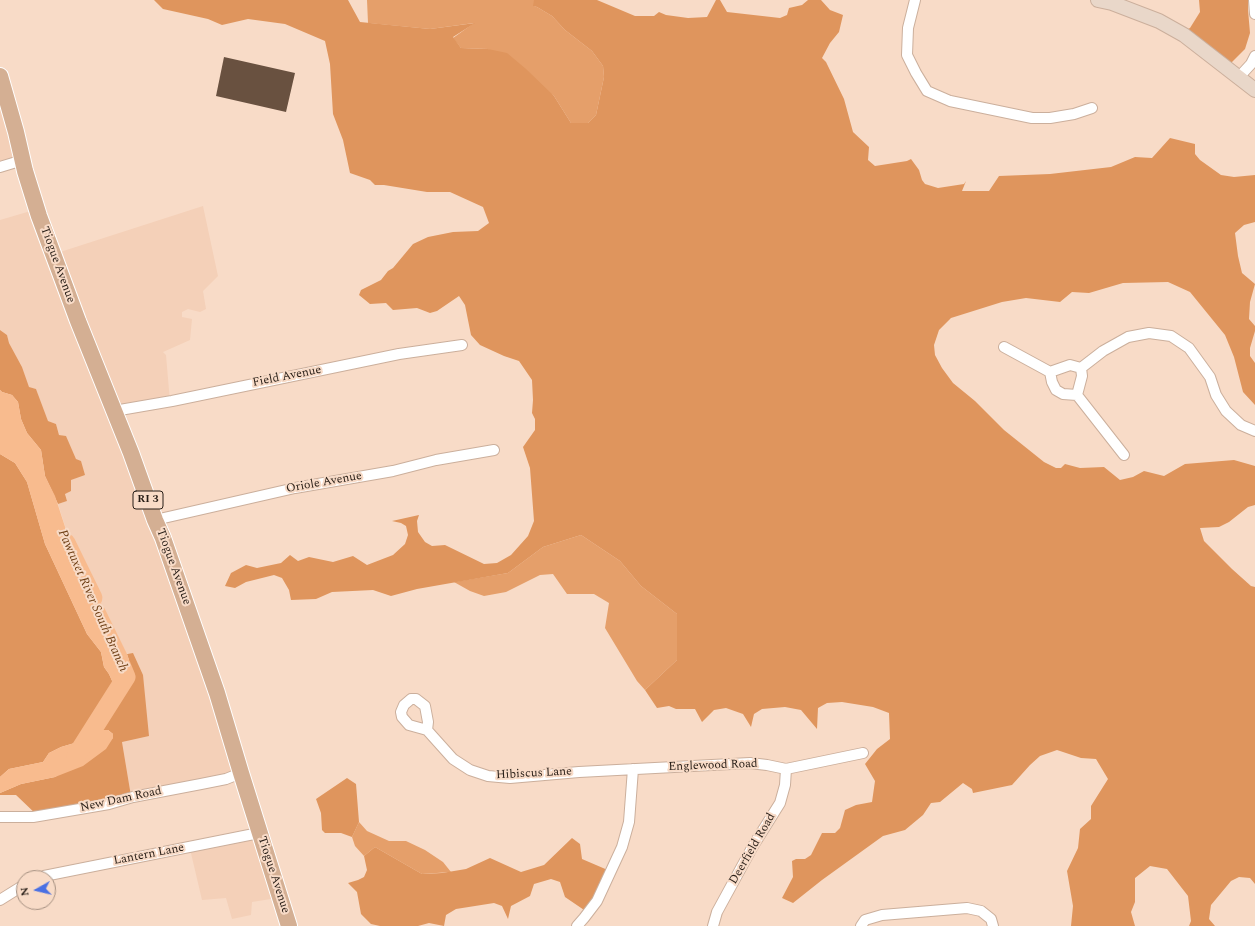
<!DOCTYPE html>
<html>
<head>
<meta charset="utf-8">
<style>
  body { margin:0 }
  #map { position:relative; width:1255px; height:926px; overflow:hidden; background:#f8dbc7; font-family:Spectral,serif }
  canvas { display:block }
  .north { position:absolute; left:16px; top:870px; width:40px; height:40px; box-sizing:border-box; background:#f8dbc7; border:1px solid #a48f80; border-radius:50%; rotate:262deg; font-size:11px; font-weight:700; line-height:16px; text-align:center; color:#271d16 }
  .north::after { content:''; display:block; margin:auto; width:14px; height:18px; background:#4a70e3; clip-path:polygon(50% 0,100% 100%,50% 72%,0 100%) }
</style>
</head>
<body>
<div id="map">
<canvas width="1255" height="926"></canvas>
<div class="north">N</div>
</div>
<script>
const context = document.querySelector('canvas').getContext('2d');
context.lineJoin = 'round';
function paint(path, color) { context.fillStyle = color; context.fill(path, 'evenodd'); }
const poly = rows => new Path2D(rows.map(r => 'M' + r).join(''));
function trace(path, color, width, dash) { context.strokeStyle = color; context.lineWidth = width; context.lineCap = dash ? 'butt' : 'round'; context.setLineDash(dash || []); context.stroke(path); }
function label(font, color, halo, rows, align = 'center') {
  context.font = font + ' Spectral,serif'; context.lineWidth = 4; context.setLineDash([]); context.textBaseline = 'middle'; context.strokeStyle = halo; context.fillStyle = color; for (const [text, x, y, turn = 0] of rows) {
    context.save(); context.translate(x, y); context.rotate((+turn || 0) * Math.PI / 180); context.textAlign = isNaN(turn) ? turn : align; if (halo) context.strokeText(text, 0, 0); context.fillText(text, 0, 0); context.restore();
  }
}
paint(poly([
  [0,79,20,156,0,166],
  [203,206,218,276,203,291,206,309,200,312,188,309,182,312,182,317,192,319,190,340,163,352,166,355,170,402,115,412,239,773,131,796,122,742,133,654,126,653,105,609,79,570,58,504,67,501,65,493,76,459,66,437,59,435,56,424,48,421,36,389,29,388,22,367,9,343,7,335,0,330,0,220,34,210,54,254],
  [257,834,277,898,252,902,251,915,232,919,226,898,202,900,190,849]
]), '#f4d0b8');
paint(poly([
  [367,0,534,0,534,6,537,7,552,16,565,30,592,51,603,66,604,77,596,115,588,123,571,123,554,96,488,49,461,48,453,38,474,23,430,29,368,23],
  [581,535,620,561,641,586,677,614,677,660,645,690,637,681,605,628,609,603,594,594,567,594,553,574,540,575,506,592,484,596,470,591,454,582,508,573,543,547],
  [359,822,367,831,389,841,406,841,425,850,443,862,451,872,422,874,375,847,364,856,355,846,352,837]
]), '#e59f6a');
paint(poly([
  [154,0,348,0,360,22,430,29,475,23,453,37,461,48,488,49,507,53,526,69,554,96,571,123,588,123,596,115,604,77,603,66,592,51,565,30,552,16,537,7,533,6,534,0,597,0,635,16,654,16,659,12,666,15,688,18,707,17,716,0,720,0,727,12,780,18,787,15,789,8,802,5,808,0,821,0,830,10,843,15,839,32,830,43,822,58,826,62,844,99,853,132,869,147,868,160,875,166,907,161,911,159,919,170,922,180,925,184,938,188,964,184,966,181,962,191,989,191,999,176,1050,174,1111,167,1135,157,1152,158,1170,138,1195,144,1195,154,1200,160,1221,175,1234,177,1255,175,1255,222,1244,225,1235,233,1238,256,1242,273,1255,284,1250,302,1249,319,1255,326,1255,331,1250,348,1250,356,1255,363,1255,405,1243,392,1234,357,1225,335,1190,292,1168,282,1123,283,1089,293,1072,292,1060,302,1026,298,1002,302,951,318,939,330,934,345,935,355,942,368,953,383,975,401,1004,430,1044,462,1056,468,1061,468,1065,464,1080,468,1104,467,1120,480,1133,477,1144,471,1164,476,1185,464,1234,460,1255,466,1255,505,1248,507,1229,522,1219,527,1200,528,1204,541,1232,569,1251,586,1255,587,1255,884,1250,878,1239,877,1231,881,1211,905,1209,919,1215,926,1189,926,1191,921,1188,896,1167,869,1150,866,1135,878,1135,902,1131,912,1135,926,1071,926,1073,906,1067,871,1078,848,1080,829,1091,819,1091,806,1108,779,1096,759,1081,758,1057,750,1040,756,1030,765,1012,785,973,793,972,789,963,783,940,802,931,803,923,815,905,830,883,836,822,880,793,903,782,898,793,877,792,861,796,859,805,859,811,855,822,833,835,833,840,828,845,810,856,805,872,802,875,781,865,764,877,749,890,739,889,713,873,707,842,702,827,703,818,708,817,729,801,710,785,707,762,709,754,714,751,727,743,714,726,708,714,710,702,722,695,709,676,709,669,706,657,708,645,690,677,660,677,614,641,586,620,561,581,535,543,547,508,573,417,589,391,596,373,590,332,592,316,599,291,600,289,590,282,578,274,575,246,582,235,588,225,586,231,573,246,565,257,568,281,563,290,555,298,561,309,557,333,562,353,556,367,565,393,555,405,544,408,535,406,526,401,523,392,521,419,515,417,521,418,532,425,542,432,546,445,545,484,564,497,563,511,555,528,536,534,521,530,468,523,447,535,430,535,419,532,413,533,400,532,380,519,361,504,356,480,345,471,335,465,305,459,296,437,311,430,313,417,308,393,310,386,303,370,304,359,295,361,290,381,280,388,271,393,268,413,244,428,237,453,232,478,231,489,223,483,207,450,192,427,192,384,185,375,185,370,180,350,173,343,140,333,114,330,64,325,41,285,24,248,19,222,25,208,19,163,9],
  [1199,0,1248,0,1248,10,1250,33,1245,49,1227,67,1179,34,1190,28,1200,12],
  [0,330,7,335,9,343,22,367,29,387,36,389,48,421,56,424,59,435,66,436,76,459,81,461,85,475,71,480,71,491,65,494,67,501,58,504,45,476,41,450,27,433,21,419,18,402,12,395,2,392,0,390],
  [0,454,15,463,27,482,45,544,87,634,101,652,104,667,109,674,113,683,129,660,127,654,133,653,143,675,149,736,122,742,131,796,38,816,16,795,0,795,0,793,21,784,55,777,113,738,113,734,108,730,97,730,78,742,61,747,49,753,43,762,9,769,0,777],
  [347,778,356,784,359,822,352,837,341,833,325,833,322,830,321,813,316,799],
  [572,838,580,844,582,859,610,871,587,912,565,897,560,882,551,879,534,884,530,896,511,906,508,919,502,906,494,903,456,909,446,915,444,926,429,923,418,926,380,926,371,924,361,914,357,892,348,883,358,880,364,877,367,870,364,856,375,847,422,874,442,873,466,869,490,858,521,872,544,865]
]), '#df955d');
paint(poly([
  [0,390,2,392,12,395,18,402,21,419,27,433,41,450,45,476,55,496,79,570,105,609,127,654,129,660,129,682,122,688,113,683,109,674,104,667,101,652,87,634,45,544,27,482,15,463,0,454],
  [97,730,108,730,113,734,113,738,106,749,83,766,55,777,21,784,0,793,0,777,9,769,43,762,49,753,61,747,78,742]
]), '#f8bb8e');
trace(poly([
  [66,543,93,598],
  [76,756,126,677,121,665]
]), '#f8bb8e', 19);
paint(poly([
  [224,57,295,73,286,112,216,96]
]), '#695140');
const street = poly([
  [915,0,908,28,907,55,916,73,927,91,950,101,1032,118,1050,118,1074,114,1092,108],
  [1254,0,1255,14],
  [1239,77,1251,64,1255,56],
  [0,167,23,160],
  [1004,347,1050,372],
  [1081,368,1103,351,1128,337,1149,333,1171,336,1189,348,1210,377,1216,395,1226,411,1241,425,1255,431],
  [1077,395,1082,376,1081,368,1070,365,1050,372,1052,382,1056,390,1063,394,1077,395,1124,455],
  [114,411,172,401,399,354,462,345],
  [155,520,295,488,393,471,436,460,494,450],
  [427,730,428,722,425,706,416,699,411,699,404,705,401,712,402,717,409,725,427,730,453,759,470,770,488,776,510,778,579,772,750,763,767,765,786,769,863,753],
  [0,817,33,817,109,804,133,797,201,784,226,779,241,773],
  [39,878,44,876,259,833],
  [0,900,24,885],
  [577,926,584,918,597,901,622,847,629,822,633,769],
  [713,926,717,912,753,846,780,803,785,785,786,769],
  [861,926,865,920,882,915,967,908,981,911,991,919,993,926]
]);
const secondary = poly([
  [1098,0,1112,3,1159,21,1184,35,1255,90]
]);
const primary = poly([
  [0,76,16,132,25,171,39,216,78,321,131,453,155,520,163,538,217,693,241,773,289,926]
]);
trace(street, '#cbaf9c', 12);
trace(secondary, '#cbaf9c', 16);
trace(primary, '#fff', 18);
trace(street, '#fff', 10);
trace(secondary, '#e9d7c9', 14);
trace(primary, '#d4af93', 16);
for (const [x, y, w] of [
  [148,500,30]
]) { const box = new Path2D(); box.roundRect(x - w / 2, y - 9, w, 18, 3); context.fillStyle = '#f8dbc7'; context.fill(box); trace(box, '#271d16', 1); }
label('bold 11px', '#271d16', null, [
  ["RI 3",148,500]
]);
label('12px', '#271d16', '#f8dbc7', [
  ["Tiogue Avenue",57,265,70],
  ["Field Avenue",287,377,-11],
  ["Oriole Avenue",324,483,-10],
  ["Tiogue Avenue",173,567,70],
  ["Englewood Road",713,766,-2],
  ["Hibiscus Lane",534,774,-3],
  ["New Dam Road",121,800,-12],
  ["Deerfield Road",753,849,-60],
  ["Lantern Lane",149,855,-11],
  ["Tiogue Avenue",273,875,72]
]);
label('italic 13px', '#6f3f15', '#f8dbc7', [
  ["Pawtuxet River South Branch",92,601,66]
]);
</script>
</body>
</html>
